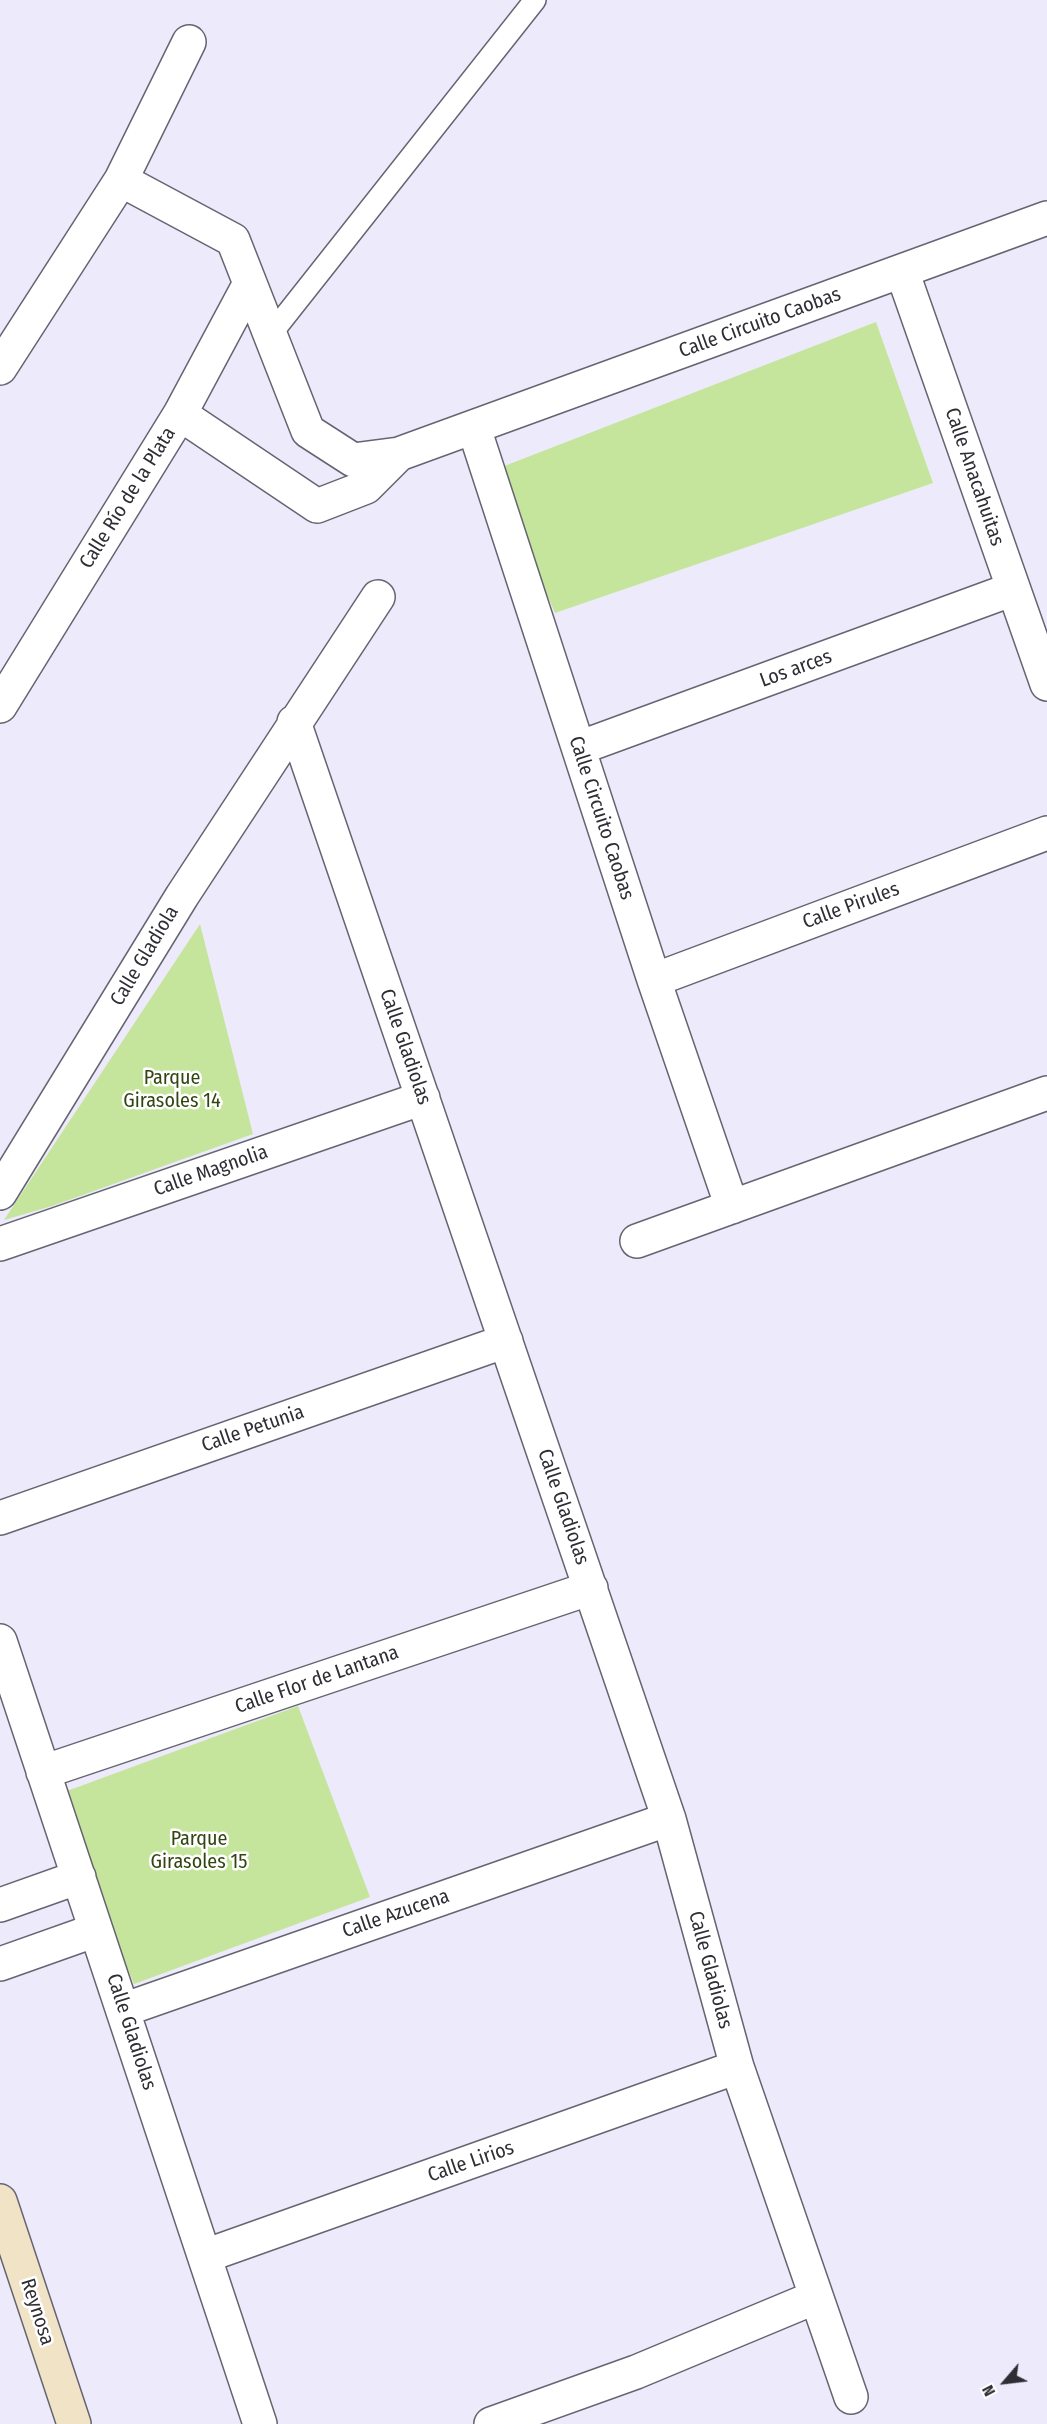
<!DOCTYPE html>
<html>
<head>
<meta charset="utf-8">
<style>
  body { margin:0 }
  #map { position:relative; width:1047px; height:2424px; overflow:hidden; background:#edebfb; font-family:"Fira Sans Condensed",sans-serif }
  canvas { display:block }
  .north { position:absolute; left:975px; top:2352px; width:60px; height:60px; -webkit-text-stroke:4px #fff; paint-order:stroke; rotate:242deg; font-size:16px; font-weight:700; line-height:24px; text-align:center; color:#2f2e34 }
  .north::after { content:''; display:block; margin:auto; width:21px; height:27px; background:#2f2e34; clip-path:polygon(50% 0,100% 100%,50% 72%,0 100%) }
</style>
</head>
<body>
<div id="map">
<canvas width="1047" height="2424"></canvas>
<div class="north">N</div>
</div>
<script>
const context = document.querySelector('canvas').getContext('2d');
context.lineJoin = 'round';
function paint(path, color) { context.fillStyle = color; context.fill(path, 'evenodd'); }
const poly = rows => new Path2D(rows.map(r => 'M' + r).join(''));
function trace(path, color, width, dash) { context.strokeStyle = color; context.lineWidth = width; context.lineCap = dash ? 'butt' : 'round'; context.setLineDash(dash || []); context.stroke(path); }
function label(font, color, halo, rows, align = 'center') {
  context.font = font + ' "Fira Sans Condensed",sans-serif'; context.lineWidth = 5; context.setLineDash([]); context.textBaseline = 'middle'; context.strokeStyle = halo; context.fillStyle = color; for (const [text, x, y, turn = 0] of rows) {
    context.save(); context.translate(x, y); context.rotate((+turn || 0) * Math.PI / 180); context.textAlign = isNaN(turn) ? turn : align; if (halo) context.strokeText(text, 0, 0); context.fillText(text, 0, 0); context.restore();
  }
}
paint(poly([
  [876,322,933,483,555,613,494,470],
  [200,924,253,1134,52,1206,4,1220],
  [298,1706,370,1897,134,1984,56,1795]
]), '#c5e59c');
const lane = poly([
  [271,334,535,0]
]);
const street = poly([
  [121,180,233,240,308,431,353,460,399,454,1047,218],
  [902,271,1047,684],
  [0,368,121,180,189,42],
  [180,414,317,506,366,487,399,454],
  [474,428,654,980,732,1207],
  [0,706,180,414,249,285],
  [294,722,669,1819,737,2067,851,2397],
  [579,748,1013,589],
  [654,980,1047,833],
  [0,1193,182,896,378,597],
  [637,1241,1047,1093],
  [0,1244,423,1098],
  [0,1518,506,1341],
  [0,1641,260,2424],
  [43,1772,591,1588],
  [0,1905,79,1877],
  [0,1964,96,1930],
  [123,2010,669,1819],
  [205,2256,737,2067],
  [491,2424,636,2372,816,2297]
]);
const secondary = poly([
  [0,2201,74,2424]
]);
trace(lane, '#656471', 24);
trace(street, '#656471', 36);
trace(secondary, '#656471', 36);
trace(lane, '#fff', 21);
trace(street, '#fff', 33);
trace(secondary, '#f0e3c6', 33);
label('20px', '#2f2e34', '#fff', [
  ["Calle Circuito Caobas",760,323,-20],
  ["Calle Anacahuitas",974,477,71],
  ["Calle Río de la Plata",128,498,-58],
  ["Los arces",796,669,-20],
  ["Calle Circuito Caobas",601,818,72],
  ["Calle Pirules",851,906,-20],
  ["Calle Gladiola",145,956,-59],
  ["Calle Gladiolas",405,1047,71],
  ["Calle Magnolia",211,1171,-19],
  ["Calle Petunia",253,1429,-19],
  ["Calle Gladiolas",563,1507,71],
  ["Calle Flor de Lantana",317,1680,-19],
  ["Calle Azucena",396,1914,-19],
  ["Calle Gladiolas",710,1970,75],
  ["Calle Gladiolas",131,2032,72],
  ["Calle Lirios",471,2162,-19],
  ["Reynosa",37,2312,72]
]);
label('20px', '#314510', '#fff', [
  ["Parque",172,1078],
  ["Girasoles 14",172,1101],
  ["Parque",199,1839],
  ["Girasoles 15",199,1862]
]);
</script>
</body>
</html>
